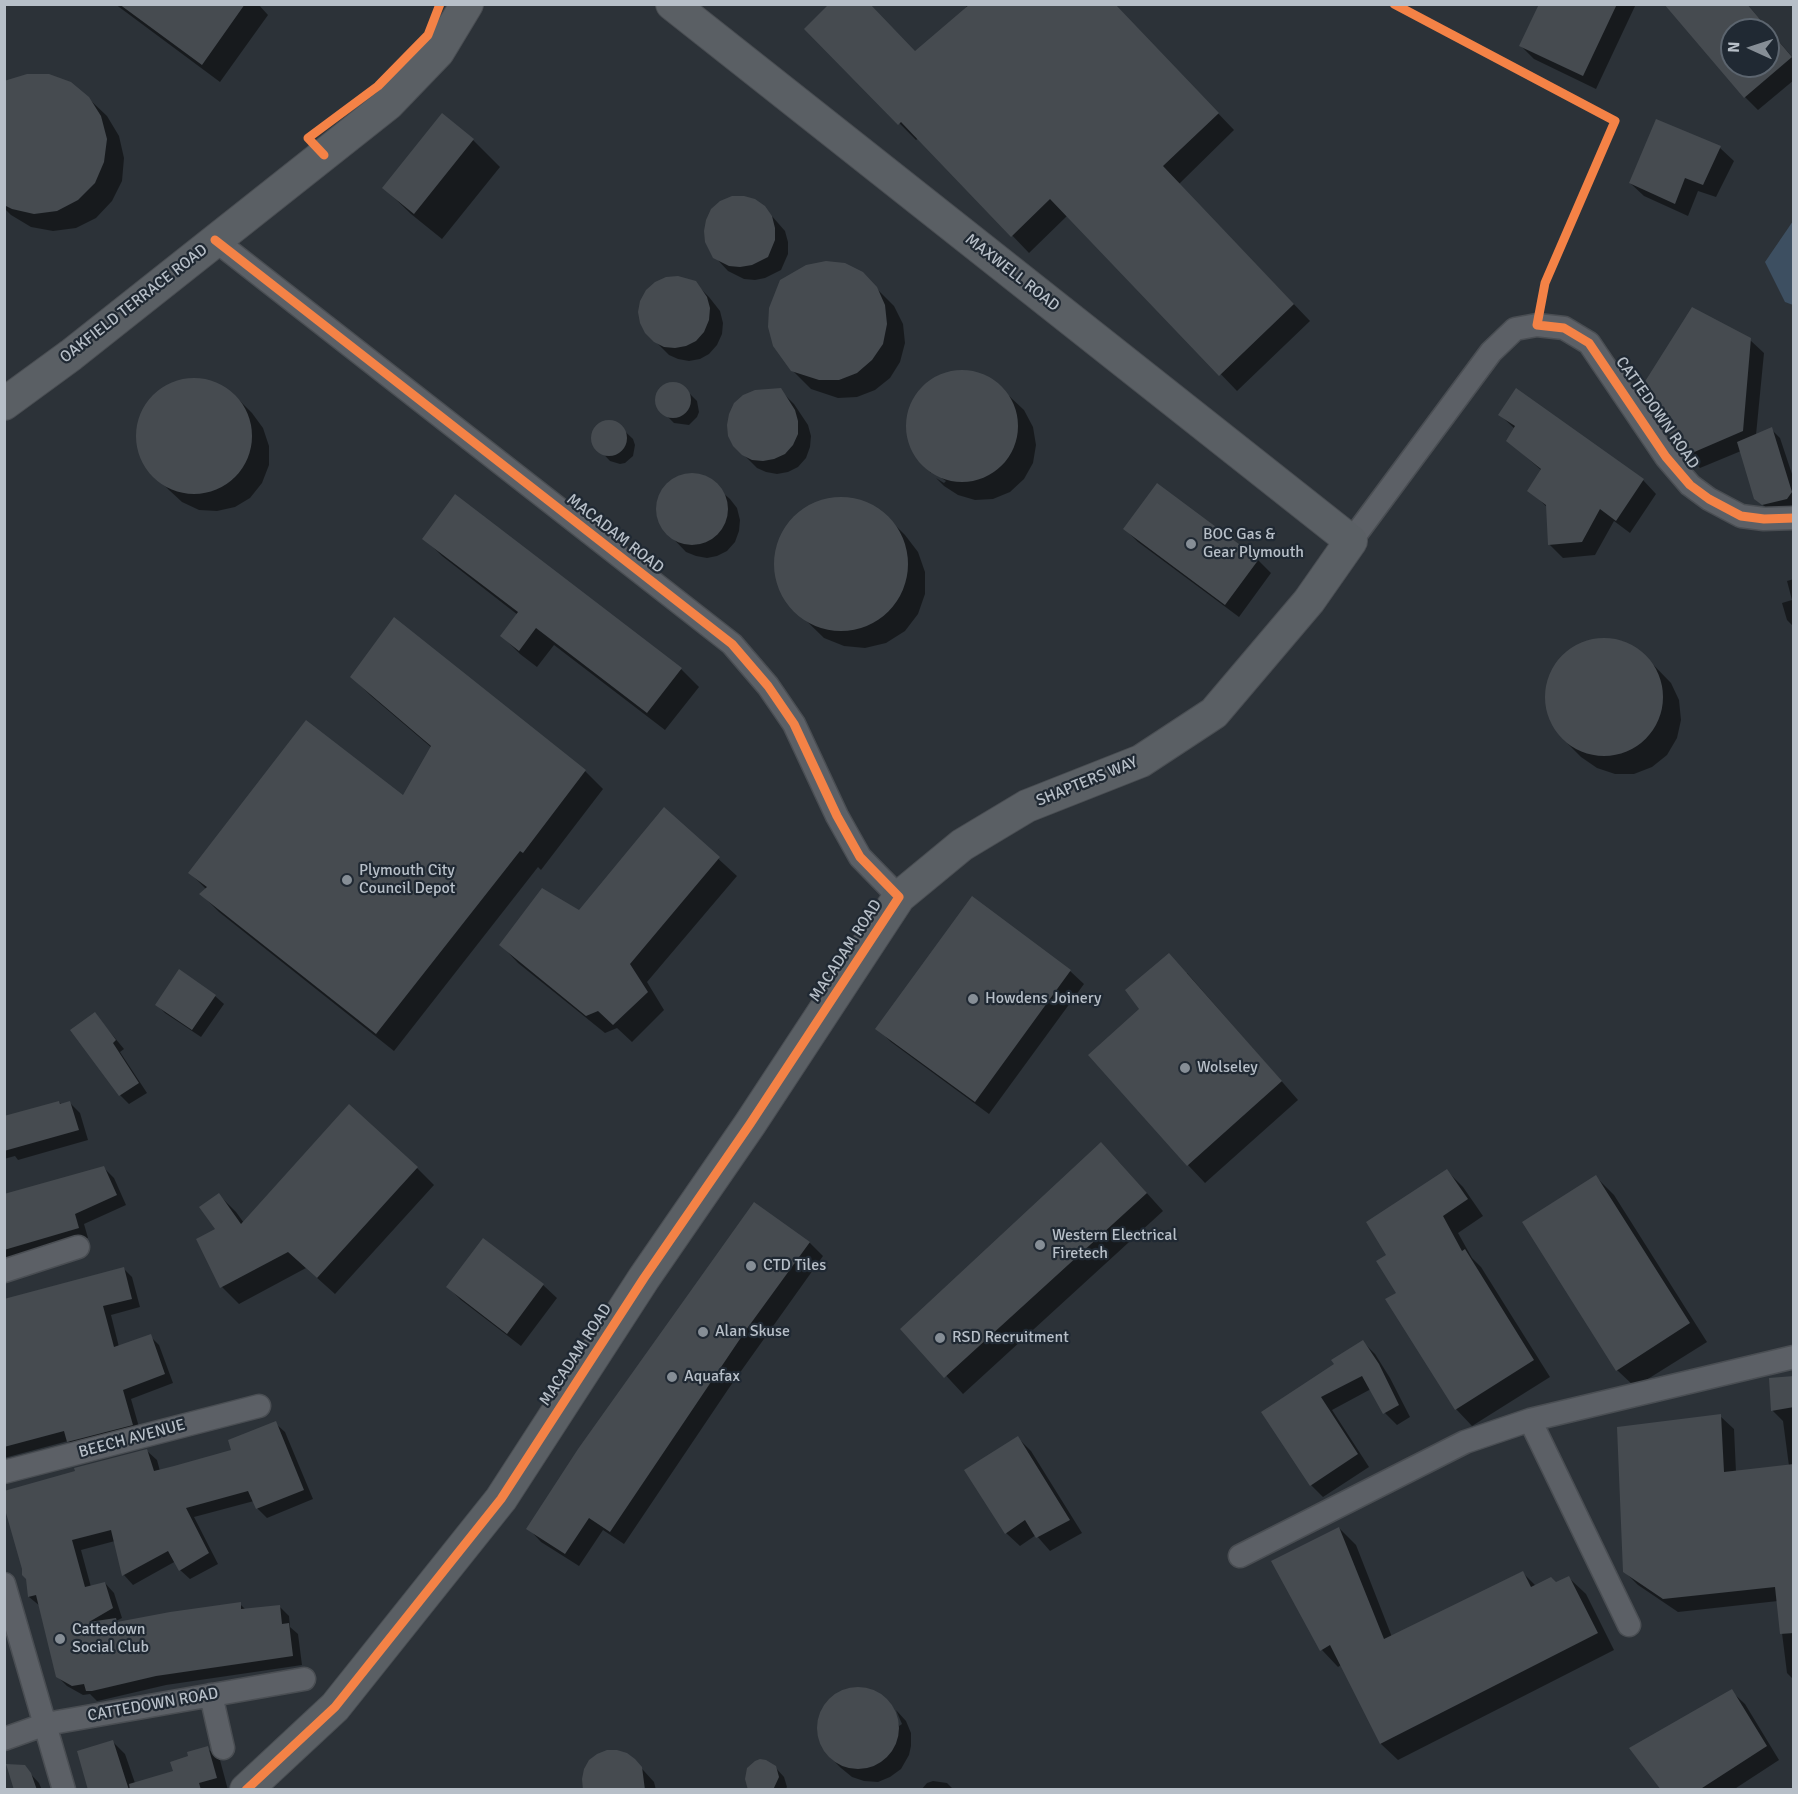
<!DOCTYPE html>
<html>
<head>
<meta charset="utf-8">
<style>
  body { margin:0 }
  #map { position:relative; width:1798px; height:1794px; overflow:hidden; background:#2c3238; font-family:Signika,sans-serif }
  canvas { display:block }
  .frame { position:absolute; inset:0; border:6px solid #b7bfc8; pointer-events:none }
  .north { position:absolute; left:1720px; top:18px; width:60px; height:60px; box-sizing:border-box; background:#202933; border:2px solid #5c656f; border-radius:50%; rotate:273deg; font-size:16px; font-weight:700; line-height:24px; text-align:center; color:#b7bfc8 }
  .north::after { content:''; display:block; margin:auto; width:21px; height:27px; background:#868e96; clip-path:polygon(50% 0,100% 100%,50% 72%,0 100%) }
</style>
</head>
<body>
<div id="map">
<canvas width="1798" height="1794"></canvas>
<div class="frame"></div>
<div class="north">N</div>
</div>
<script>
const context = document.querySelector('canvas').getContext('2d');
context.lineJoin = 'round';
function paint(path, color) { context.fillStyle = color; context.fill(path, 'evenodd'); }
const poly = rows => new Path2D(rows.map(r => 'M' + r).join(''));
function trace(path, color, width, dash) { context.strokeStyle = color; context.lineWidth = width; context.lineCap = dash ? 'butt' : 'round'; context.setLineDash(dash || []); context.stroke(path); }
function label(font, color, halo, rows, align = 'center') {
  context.font = font + ' Signika,sans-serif'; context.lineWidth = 4.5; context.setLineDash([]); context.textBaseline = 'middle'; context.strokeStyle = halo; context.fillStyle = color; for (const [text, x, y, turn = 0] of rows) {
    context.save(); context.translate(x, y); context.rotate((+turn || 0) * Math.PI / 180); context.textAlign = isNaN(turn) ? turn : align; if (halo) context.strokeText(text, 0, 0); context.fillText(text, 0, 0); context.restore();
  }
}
paint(poly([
  [1793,221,1793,305,1785,302,1765,262]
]), '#3d4f61');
paint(poly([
  [115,4,258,4,268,15,220,82],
  [964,4,1114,4,1234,130,1179,184,1310,321,1237,391,1068,215,1029,253,919,138,916,140,806,29,916,53,968,8],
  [1541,4,1636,4,1596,89,1534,59,1521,46],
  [1681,4,1747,4,1794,59,1794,80,1758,110,1745,97],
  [1732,30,1768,30,1768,66,1732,66],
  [4,83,88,98,107,116,119,136,124,158,122,181,112,201,96,218,76,228,53,231,31,227,11,215,4,208],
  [443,115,473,140,500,167,442,239,411,214,384,188],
  [1656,121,1720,148,1734,161,1716,197,1698,191,1688,216,1644,196,1630,183],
  [764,207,785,231,788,242,788,254,781,270,765,278,755,280,744,279,728,271,715,257],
  [862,274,894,306,903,324,905,343,900,362,890,378,875,390,857,397,838,398,811,389,792,370],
  [695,283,709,297,720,311,723,323,722,334,717,345,709,354,700,359,689,361,678,359,669,355,647,333],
  [1750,340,1764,353,1756,435,1771,429,1780,438,1794,480,1794,507,1772,513,1755,498,1741,451,1700,468,1686,455],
  [955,371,974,372,991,379,1024,410,1033,427,1036,445,1033,463,1024,479,1010,492,993,499,975,500,958,495,944,486,936,478,944,483,946,481,931,471,931,473,914,453,908,437,908,419,912,402,923,387,938,376],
  [198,379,216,384,233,394,252,413,263,428,269,446,269,465,262,483,250,498,235,507,217,511,199,510,182,502,169,490,150,471,141,455,138,438,140,420,148,402,162,389,179,381],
  [671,383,680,384,697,401,699,412,697,417,689,425,674,423,661,410,657,401,659,391],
  [780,390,794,404,808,425,811,436,810,447,806,458,798,467,788,472,777,474,766,472,757,468,735,446],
  [1500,415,1643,480,1656,494,1630,533,1614,521,1595,555,1563,558,1549,544,1548,508,1529,490,1541,470,1508,441,1515,429],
  [604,422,615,422,633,439,635,445,633,456,625,463,620,464,610,461,594,444,593,439,595,429],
  [684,475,696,475,706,478,730,499,737,508,740,520,739,531,735,542,727,551,717,556,707,558,696,556,686,552,664,529,659,520,657,509,659,498,664,488,673,480],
  [1157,485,1258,560,1271,573,1239,617,1138,542,1125,529],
  [847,499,868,504,886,516,905,535,918,552,925,572,925,594,918,614,905,631,886,643,865,648,844,646,824,638,789,604,779,584,775,563,779,541,790,523,806,509,826,500],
  [424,538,681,669,699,687,665,730,554,645,537,667,520,654,502,636,518,615,442,556],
  [1794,579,1794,627,1787,620,1782,603,1792,600,1787,581],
  [394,619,585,771,603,789,541,870,538,867,394,1051,219,912,201,894,206,889,190,873,403,797,432,748,370,695,352,677],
  [1603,639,1622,641,1639,650,1671,683,1679,700,1681,720,1677,738,1667,755,1652,767,1634,774,1615,774,1597,768,1581,757,1562,738,1551,722,1546,704,1547,685,1554,667,1567,652,1584,643],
  [664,809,737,876,647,982,664,1010,632,1042,617,1028,605,1033,518,963,501,945,580,912],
  [972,899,1070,971,1084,984,989,1114,891,1042,877,1028],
  [1187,973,1298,1100,1205,1183,1188,1165],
  [215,996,224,1004,201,1037,165,1013,157,1005],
  [95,1014,124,1049,120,1052,147,1093,129,1104,120,1095,72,1030],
  [59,1102,62,1105,70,1103,80,1113,88,1140,18,1160,15,1156,4,1159,4,1118],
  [1118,1161,1163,1211,963,1394,903,1329],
  [104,1168,114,1178,126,1205,84,1224,88,1238,4,1262,4,1195],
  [417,1168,434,1185,335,1294,306,1268,239,1304,222,1287,217,1229,219,1195,236,1212,244,1223],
  [1446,1170,1463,1187,1483,1216,1458,1233,1472,1258,1481,1267,1550,1377,1472,1426,1456,1409,1388,1255],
  [1596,1177,1614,1195,1707,1342,1635,1387,1617,1370],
  [755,1204,810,1243,823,1256,729,1388,624,1544,603,1530,579,1566,541,1542,528,1528],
  [484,1240,543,1285,557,1298,521,1346,461,1300,448,1287],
  [123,1268,132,1277,140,1307,111,1315,119,1347,150,1336,159,1345,173,1383,131,1399,141,1434,77,1450,68,1441,4,1458,4,1300],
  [1363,1342,1375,1354,1390,1378,1410,1417,1397,1425,1385,1413,1371,1389,1332,1410,1369,1467,1323,1497,1311,1485,1263,1413,1336,1365],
  [1794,1377,1794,1680,1787,1673,1778,1601,1678,1612,1638,1585,1624,1571,1720,1416,1734,1429,1736,1472,1789,1466,1783,1421,1772,1410],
  [275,1423,285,1432,313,1499,267,1518,257,1508,254,1501,194,1517,218,1564,190,1579,180,1570,176,1561,133,1585,124,1575,115,1541,81,1550,91,1587,105,1583,114,1593,122,1618,116,1621,119,1623,240,1604,246,1610,279,1606,289,1616,290,1627,298,1634,302,1665,166,1685,102,1700,97,1701,90,1694,83,1695,67,1686,57,1676,40,1606,29,1597,27,1579,147,1451,157,1460,160,1471,233,1451],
  [1018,1438,1031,1451,1082,1533,1050,1551,1036,1535,1020,1546,1006,1533,966,1470],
  [1339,1528,1356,1545,1392,1637,1522,1572,1536,1586,1556,1584,1569,1578,1586,1594,1614,1650,1398,1760,1381,1744,1341,1665,1338,1667,1322,1650,1273,1562],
  [859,1688,872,1690,883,1697,892,1706,899,1726,902,1724,896,1710,906,1721,911,1733,911,1746,909,1755,901,1769,890,1777,878,1782,864,1781,852,1777,841,1768,827,1754,821,1742,818,1729,820,1716,825,1705,835,1696,846,1690],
  [1731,1691,1745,1704,1779,1760,1733,1790,1663,1790],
  [113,1742,125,1754,135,1783,175,1772,207,1748,220,1760,228,1790,89,1790],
  [634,1760,654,1782,656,1790,584,1790],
  [24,1767,39,1783,42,1790,15,1790],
  [775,1767,784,1777,787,1787,785,1790,752,1790],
  [933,1781,947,1783,954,1790,921,1790,927,1783]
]), '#0007');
paint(poly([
  [119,4,245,4,202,65],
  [829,4,870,4,915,51,970,4,1115,4,1219,113,1163,166,1294,304,1219,376,1050,199,1011,237,901,122,898,125,804,29],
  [1539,4,1617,4,1583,76,1519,46],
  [1664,4,1747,4,1792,57,1744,98],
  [1732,30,1768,30,1768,66,1732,66],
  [27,74,49,74,71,82,89,97,101,116,107,139,104,162,95,183,78,200,57,211,34,214,12,209,4,205,4,81],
  [442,113,474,139,414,214,382,188],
  [1656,119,1721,146,1703,185,1685,178,1675,204,1629,183],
  [732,196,744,196,755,199,765,206,772,216,775,228,775,240,768,257,752,265,740,267,729,266,713,258,705,242,704,231,706,220,711,209,720,201],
  [826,261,845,263,863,272,877,287,885,305,887,324,883,344,872,360,857,373,839,380,819,380,791,371,773,346,768,327,769,308,780,280,806,265],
  [678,276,696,281,707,297,710,308,709,320,704,332,696,341,686,346,675,348,664,347,654,342,645,333,640,323,638,312,640,301,646,290,655,282,666,277],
  [1692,307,1751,338,1743,431,1685,456,1639,391],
  '906 426a56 56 0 1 1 112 0a56 56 0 1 1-112 0Z',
  '136 436a58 58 0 1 1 116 0a58 58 0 1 1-116 0Z',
  '655 400a18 18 0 1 1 36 0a18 18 0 1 1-36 0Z',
  [781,388,795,410,798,421,798,434,793,445,785,454,774,459,763,461,752,460,742,455,733,446,728,436,727,425,729,414,734,403,743,395,755,390],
  [1516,388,1644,479,1616,521,1600,509,1582,542,1548,545,1546,505,1527,491,1541,469,1506,441,1515,426,1498,415],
  '591 438a18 18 0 1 1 36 0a18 18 0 1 1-36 0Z',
  [1772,427,1792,492,1787,499,1762,505,1754,499,1737,442],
  '656 509a36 36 0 1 1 72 0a36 36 0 1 1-72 0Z',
  [1157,483,1259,559,1225,605,1123,529],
  [455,494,682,668,647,713,536,628,519,651,500,636,518,612,422,539],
  '774 564a67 67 0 1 1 134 0a67 67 0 1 1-134 0Z',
  [394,617,586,770,523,853,520,851,376,1034,199,894,207,887,188,873,306,720,403,795,431,746,350,677],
  '1545 697a59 59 0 1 1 118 0a59 59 0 1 1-118 0Z',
  [664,807,720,857,630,964,648,992,613,1025,598,1011,586,1016,499,945,542,888,579,910],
  [972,896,1071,970,975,1102,875,1029],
  [1169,953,1282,1081,1187,1166,1088,1055,1139,1009,1125,990],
  [179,969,216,995,192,1030,155,1005],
  [95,1012,116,1040,113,1043,139,1083,119,1096,70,1030],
  [59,1101,60,1104,70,1101,79,1130,4,1151,4,1116],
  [349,1104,418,1167,317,1278,288,1252,220,1288,196,1239,215,1229,199,1207,219,1193,241,1224],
  [1101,1142,1147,1193,944,1378,900,1329],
  [104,1166,117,1195,75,1214,79,1228,4,1250,4,1194],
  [1447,1169,1468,1199,1443,1216,1462,1251,1465,1249,1534,1360,1455,1410,1385,1299,1396,1293,1376,1261,1386,1255,1366,1222],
  [1596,1175,1690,1323,1616,1371,1522,1222],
  [754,1202,810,1242,746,1330,610,1532,589,1518,565,1554,526,1529,578,1449],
  [483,1238,544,1284,507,1334,446,1287],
  [124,1267,132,1299,103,1306,114,1347,151,1334,165,1374,123,1390,133,1425,67,1442,64,1431,4,1447,4,1299],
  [1363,1340,1379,1364,1399,1405,1383,1414,1362,1376,1321,1397,1358,1454,1310,1486,1261,1412,1334,1364,1331,1360],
  [1794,1376,1794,1407,1771,1411,1769,1378],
  [1721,1414,1724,1472,1794,1464,1794,1633,1780,1634,1775,1587,1663,1599,1623,1572,1617,1427],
  [276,1421,304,1490,256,1509,248,1491,186,1508,209,1553,179,1571,168,1551,122,1576,111,1530,72,1540,85,1587,105,1582,113,1608,89,1622,116,1618,117,1622,170,1612,241,1602,241,1609,280,1605,282,1624,289,1623,293,1656,156,1676,92,1691,86,1691,84,1684,72,1686,56,1677,36,1595,28,1597,26,1579,22,1575,22,1569,4,1506,4,1491,75,1471,74,1468,147,1449,154,1471,174,1466,231,1450,228,1440],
  [1018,1436,1070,1520,1036,1538,1025,1520,1005,1534,964,1470],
  [1339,1527,1384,1639,1523,1571,1531,1587,1551,1577,1556,1582,1569,1576,1598,1633,1380,1744,1330,1645,1320,1651,1271,1561],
  '817 1728a41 41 0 1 1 82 0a41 41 0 1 1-82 0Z',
  [1732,1689,1767,1746,1699,1790,1661,1790,1629,1748],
  [113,1740,129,1790,88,1790,77,1751],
  [208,1746,217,1778,199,1783,201,1790,130,1790,129,1784,173,1771,170,1762,188,1756,187,1752],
  [607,1750,617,1750,627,1753,635,1759,642,1767,645,1790,583,1790,582,1779,584,1769,589,1760,597,1754],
  [760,1759,766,1760,776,1766,779,1777,773,1790,748,1790,745,1779,747,1768,755,1761],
  [6,1764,25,1765,31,1773,37,1790,14,1790]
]), '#464b50');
const street = poly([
  [215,240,732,644,768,686,794,724,837,816,860,857,899,897],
  [1351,541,1491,352,1515,329,1537,325,1564,328,1589,343,1666,457,1690,485,1709,499,1741,516,1764,519,1794,518],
  [4,1271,78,1247],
  [1530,1420,1629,1625],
  [4,1472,259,1406],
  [1240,1556,1465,1442,1530,1420,1794,1357],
  [4,1584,64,1790],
  [211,1695,223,1748],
  [4,1739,46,1724,304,1679]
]);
const secondary = poly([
  [4,404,71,355,388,104,438,52,467,4],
  [246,1790,335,1707,501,1499,644,1278,750,1124,899,897,962,845,1027,806,1141,761,1214,713,1309,601,1351,541,672,4]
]);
trace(street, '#4a4e53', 25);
trace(secondary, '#4a4e53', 34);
trace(street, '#5c6066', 22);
trace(secondary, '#5a5f64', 32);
trace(poly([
  [1394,4,1615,121,1545,283,1537,325,1564,328,1589,343,1666,457,1690,485,1709,499,1741,516,1764,519,1794,518],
  [324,155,308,138,378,86,428,35,440,4],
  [215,240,732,644,768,686,794,724,837,816,860,857,899,897,750,1124,644,1278,501,1499,335,1707,246,1790]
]), '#f48246', 9);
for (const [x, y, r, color] of [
  [1191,544,6,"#868e96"],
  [347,880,6,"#868e96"],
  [973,999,6,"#868e96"],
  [1185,1068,6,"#868e96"],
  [1040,1245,6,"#868e96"],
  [751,1266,6,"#868e96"],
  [703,1332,6,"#868e96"],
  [940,1338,6,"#868e96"],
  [672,1377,6,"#868e96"],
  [60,1639,6,"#868e96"]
]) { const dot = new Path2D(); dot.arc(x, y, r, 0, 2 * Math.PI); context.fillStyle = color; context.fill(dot); trace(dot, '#202933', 2); }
label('16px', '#b7bfc8', '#202933', [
  ["MAXWELL ROAD",1012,273,38],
  ["OAKFIELD TERRACE ROAD",134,304,-38],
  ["CATTEDOWN ROAD",1657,413,55],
  ["MACADAM ROAD",615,534,38],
  ["SHAPTERS WAY",1087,782,-22],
  ["MACADAM ROAD",846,951,-57],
  ["MACADAM ROAD",576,1355,-57],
  ["BEECH AVENUE",132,1439,-15],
  ["CATTEDOWN ROAD",153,1705,-10]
]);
label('16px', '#b7bfc8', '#202933', [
  ["BOC Gas &",1203,535],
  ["Gear Plymouth",1203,553],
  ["Plymouth City",359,871],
  ["Council Depot",359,889],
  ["Howdens Joinery",985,999],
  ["Wolseley",1197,1068],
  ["Western Electrical",1052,1236],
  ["Firetech",1052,1254],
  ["CTD Tiles",763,1266],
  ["Alan Skuse",715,1332],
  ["RSD Recruitment",952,1338],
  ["Aquafax",684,1377],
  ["Cattedown",72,1630],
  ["Social Club",72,1648]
], 'left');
</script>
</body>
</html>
